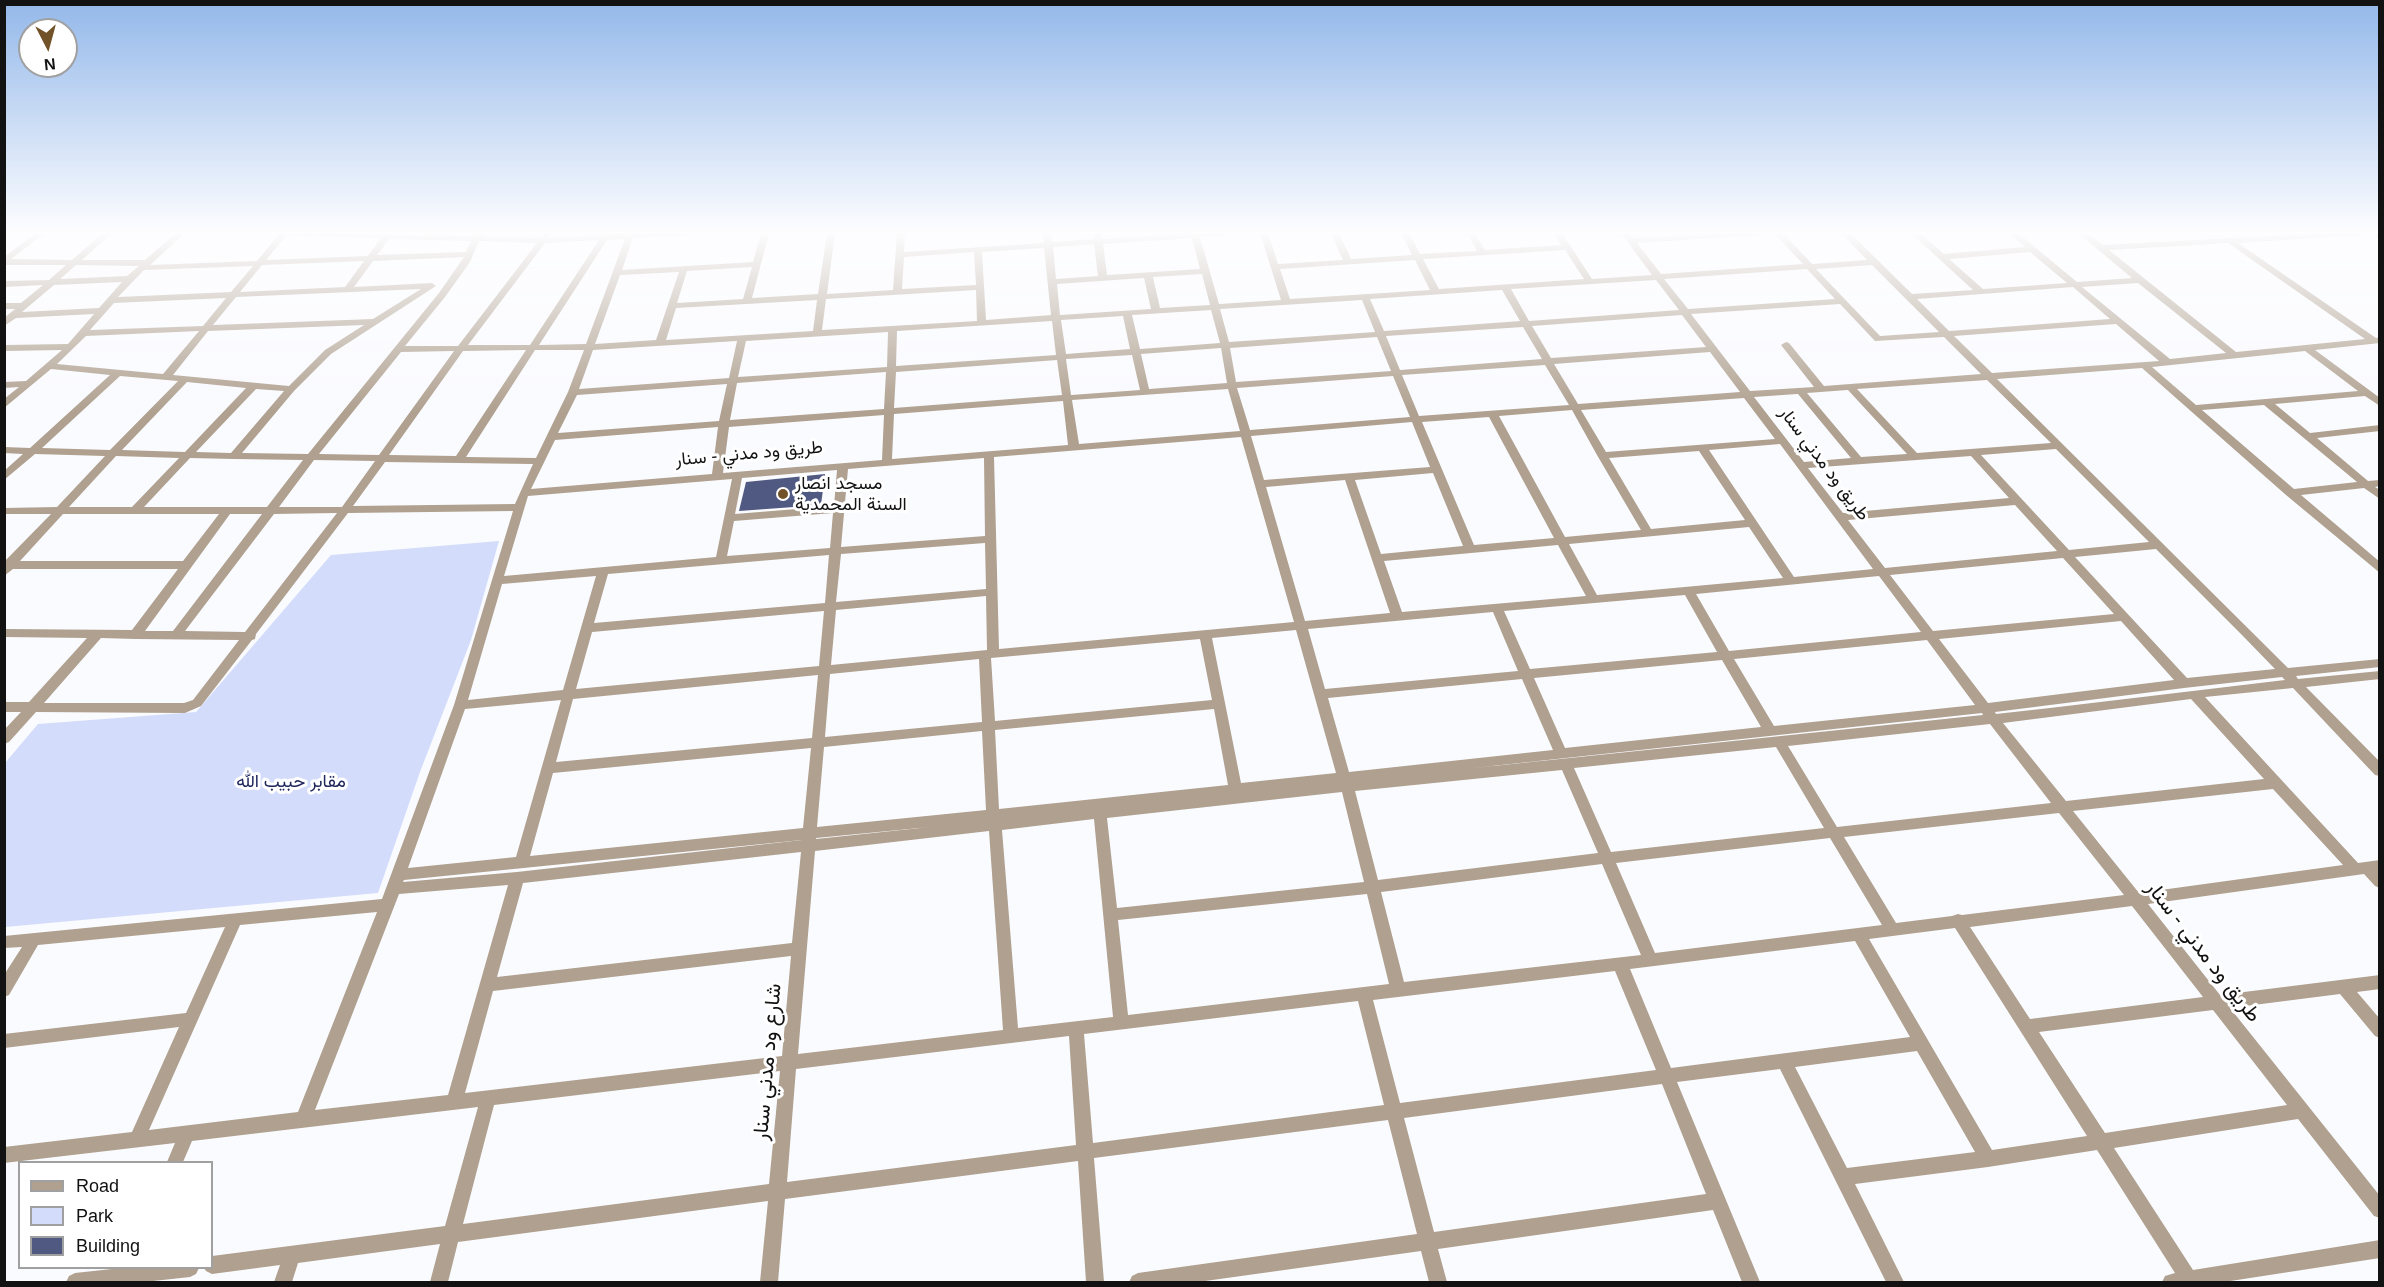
<!DOCTYPE html>
<html>
<head>
<meta charset="utf-8">
<style>
  body { margin:0 }
  #map { position:relative; width:2384px; height:1287px; overflow:hidden; background:#fafbff; font-family:Helvetica,sans-serif }
  canvas { display:block }
  .frame { position:absolute; inset:0; border:6px solid #121213; pointer-events:none }
  .legend { position:absolute; left:18px; top:1161px; width:195px; height:108px; box-sizing:border-box; background:#fff; border:2px solid #a0a0a1; margin:0; padding:8px 10px; list-style:none; font-size:18px; color:#121213 }
  .legend li { display:flex; align-items:center; gap:12px; height:30px }
  .legend b { width:30px; border:2px solid #a0a0a1 }
  .north { position:absolute; left:18px; top:18px; width:60px; height:60px; box-sizing:border-box; background:#fff; border:2px solid #a0a0a1; border-radius:50%; rotate:174deg; font-size:16px; font-weight:700; line-height:24px; text-align:center; color:#121213 }
  .north::after { content:''; display:block; margin:auto; width:21px; height:27px; background:#725228; clip-path:polygon(50% 0,100% 100%,50% 72%,0 100%) }
</style>
</head>
<body>
<div id="map">
<canvas width="2384" height="1287"></canvas>
<div class="frame"></div>
<ul class="legend">
<li><b style="height:8px;background:#afa08f"></b>Road</li>
<li><b style="height:16px;background:#d4dcfb"></b>Park</li>
<li><b style="height:16px;background:#505981"></b>Building</li>
</ul>
<div class="north">N</div>
</div>
<script>
const context = document.querySelector('canvas').getContext('2d');
context.lineJoin = 'round';
function paint(path, color) { context.fillStyle = color; context.fill(path, 'evenodd'); }
const poly = rows => new Path2D(rows.map(r => 'M' + r).join(''));
function trace(path, color, width, dash) { context.strokeStyle = color; context.lineWidth = width; context.lineCap = dash ? 'butt' : 'round'; context.setLineDash(dash || []); context.stroke(path); }
function label(font, color, halo, rows, align = 'center') {
  context.font = font + ' Helvetica,Vazirmatn,sans-serif'; context.lineWidth = 6; context.setLineDash([]); context.textBaseline = 'middle'; context.strokeStyle = halo; context.fillStyle = color; for (const [text, x, y, turn = 0] of rows) {
    context.save(); context.translate(x, y); context.rotate((+turn || 0) * Math.PI / 180); context.textAlign = isNaN(turn) ? turn : align; if (halo) context.strokeText(text, 0, 0); context.fillText(text, 0, 0); context.restore();
  }
}
paint(poly([
  [499,541,471,640,420,772,378,893,5,927,5,763,38,724,196,712,331,555]
]), '#d4dcfb');
paint(poly([
  [825,474,821,505,739,511,746,482]
]), '#505981');
paint(poly([
  [36,233,45,233,11,259,72,260,103,233,112,233,82,260,145,260,176,233,185,233,150,265,257,261,280,233,473,236,474,233,482,233,481,236,541,238,545,233,553,233,549,238,627,233,690,233,686,235,633,238,622,270,753,262,761,233,769,233,752,298,818,294,827,233,835,233,827,294,893,290,897,233,905,233,904,252,1044,243,1043,233,1051,233,1052,242,1094,239,1093,233,1101,233,1102,239,1191,233,1231,233,1227,235,1200,237,1219,304,1281,300,1260,233,1268,233,1278,264,1343,260,1331,233,1339,233,1351,259,1412,255,1401,233,1409,233,1420,254,1477,251,1467,233,1475,233,1485,250,1561,245,1554,233,1562,233,1592,279,1652,275,1621,233,1629,233,1633,238,1719,233,1761,233,1757,235,1637,243,1661,274,1803,264,1774,233,1783,233,1812,264,1867,260,1841,233,1850,233,1912,294,1973,290,1911,233,1920,233,1944,254,2025,247,2009,233,2018,233,2077,282,2132,278,2078,233,2087,233,2103,245,2321,233,2367,233,2363,235,2238,243,2376,338,2380,337,2380,343,2315,350,2380,398,2380,406,2365,396,2275,404,2310,433,2380,425,2380,431,2317,438,2368,481,2380,480,2380,486,2375,487,2380,490,2380,499,2364,488,2301,495,2380,562,2380,573,2286,495,2142,368,1997,379,2288,668,2380,659,2380,667,2296,676,2298,679,2380,671,2380,679,2306,687,2380,762,2380,776,2375,775,2293,688,2205,697,2358,863,2380,860,2380,888,2375,886,2364,874,2148,904,2220,995,2380,975,2380,989,2357,992,2380,1019,2380,1038,2375,1036,2340,994,2230,1008,2380,1196,2380,1218,2374,1216,2298,1119,2114,1148,2193,1270,2380,1240,2380,1258,2224,1282,2162,1282,2165,1276,2175,1273,2097,1150,1988,1167,1855,1184,1904,1282,1886,1282,1780,1069,1677,1082,1760,1282,1742,1282,1713,1210,1438,1249,1447,1282,1429,1282,1421,1251,1198,1282,1129,1282,1132,1276,1138,1273,1417,1234,1388,1120,1094,1158,1104,1282,1086,1282,1078,1161,785,1199,778,1282,760,1282,768,1201,458,1242,448,1282,430,1282,440,1244,298,1263,292,1282,274,1282,280,1265,212,1274,206,1271,204,1268,212,1268,212,1256,445,1226,478,1107,192,1141,183,1162,167,1162,175,1143,4,1163,4,1147,132,1132,179,1027,4,1048,4,1034,186,1013,225,927,38,945,9,995,4,997,4,975,22,947,4,948,4,936,382,899,454,705,513,511,348,513,256,634,255,639,252,640,201,706,185,713,36,712,9,742,4,744,4,730,21,712,4,712,4,702,29,702,87,638,4,637,4,629,132,630,178,569,13,569,4,576,4,562,51,514,4,514,4,508,57,507,105,456,35,454,4,480,4,471,23,454,4,453,4,447,30,448,110,375,51,369,4,408,4,399,19,387,4,388,4,382,26,381,62,350,4,351,4,345,68,344,94,314,16,318,4,326,4,318,15,309,4,309,4,303,21,303,43,285,4,287,4,281,49,280,66,265,4,265,4,257,36,233],
  [287,235,290,235,381,238,368,256,266,260,287,235],
  [1192,238,1200,269,1107,275,1103,244,1192,238],
  [389,239,471,241,466,252,377,255,389,239],
  [625,239,586,344,539,345,607,240,625,239],
  [599,240,530,345,468,345,545,243,599,240],
  [479,241,537,243,458,346,405,346,445,297,470,262,479,241],
  [2228,243,2365,339,2236,352,2109,250,2228,243],
  [1094,244,1098,276,1056,279,1053,247,1094,244],
  [1044,248,1051,315,986,320,982,252,1044,248],
  [1565,250,1584,279,1439,289,1423,259,1565,250],
  [974,252,976,285,902,289,904,257,974,252],
  [2030,252,2067,283,1983,289,1949,259,2030,252],
  [464,257,439,293,308,454,242,453,294,391,331,354,436,286,432,283,354,287,373,261,464,257],
  [1415,260,1430,290,1290,299,1280,269,1415,260],
  [364,261,345,287,240,292,262,265,364,261],
  [76,265,139,266,127,276,60,279,76,265],
  [1872,265,1939,332,1880,336,1816,269,1872,265],
  [253,266,231,292,118,297,144,270,253,266],
  [752,267,743,299,677,303,687,271,752,267],
  [1807,269,1835,299,1688,309,1664,279,1807,269],
  [679,272,656,340,595,344,620,275,679,272],
  [1202,274,1210,305,1160,308,1153,277,1202,274],
  [1144,278,1151,309,1060,315,1057,284,1144,278],
  [1656,280,1679,310,1529,321,1511,289,1656,280],
  [122,282,99,308,22,312,54,285,122,282],
  [2138,283,2226,353,2170,359,2082,287,2138,283],
  [2073,287,2110,319,1949,331,1917,299,2073,287],
  [421,289,373,319,213,325,236,297,421,289],
  [976,290,977,321,822,330,826,299,976,290],
  [1502,290,1520,321,1384,331,1370,299,1502,290],
  [226,298,203,326,90,330,114,303,226,298],
  [817,300,813,331,666,340,676,308,817,300],
  [1362,300,1375,332,1229,342,1220,309,1362,300],
  [1840,304,1875,341,1944,337,1981,374,1824,386,1789,343,1786,342,1781,345,1814,387,1750,391,1691,314,1840,304],
  [1211,310,1220,343,1140,349,1132,315,1211,310],
  [1682,315,1706,347,1551,358,1532,326,1682,315],
  [1123,316,1130,349,1066,354,1061,320,1123,316],
  [1052,321,1056,355,896,366,897,331,1052,321],
  [2116,324,2159,361,1992,373,1954,336,2116,324],
  [364,325,325,350,289,386,173,375,208,331,364,325],
  [1523,327,1542,359,1400,370,1386,336,1523,327],
  [199,331,163,374,57,364,86,336,199,331],
  [888,332,887,367,738,377,746,341,888,332],
  [1377,337,1391,371,1236,382,1230,348,1377,337],
  [737,341,729,378,579,389,593,350,737,341],
  [1221,348,1227,383,1149,389,1141,354,1221,348],
  [526,350,456,456,389,455,463,351,526,350],
  [535,350,584,350,568,392,536,458,466,457,535,350],
  [454,351,379,455,319,454,401,352,454,351],
  [2305,351,2358,391,2196,405,2152,367,2305,351],
  [1710,352,1740,392,1578,404,1554,364,1710,352],
  [1132,355,1140,390,1071,395,1066,359,1132,355],
  [1057,360,1062,395,894,408,896,372,1057,360],
  [1545,365,1569,405,1419,416,1402,375,1545,365],
  [886,372,884,409,730,420,737,383,886,372],
  [120,376,178,381,110,450,42,448,120,376],
  [1393,376,1410,417,1250,430,1237,388,1393,376],
  [1987,380,2051,443,1917,453,1857,389,1987,380],
  [187,382,246,388,185,452,122,450,187,382],
  [727,384,719,421,558,433,577,395,727,384],
  [256,389,284,391,231,453,196,452,256,389],
  [1228,389,1240,431,1079,444,1072,400,1228,389],
  [1847,390,1848,390,1907,454,1861,457,1807,393,1847,390],
  [1797,394,1798,394,1851,458,1804,462,1754,397,1797,394],
  [1744,398,1775,439,1606,452,1581,410,1744,398],
  [1063,401,1068,445,892,459,894,414,1063,401],
  [2264,405,2357,482,2294,489,2202,410,2264,405],
  [1572,410,1597,455,1641,530,1565,537,1499,416,1572,410],
  [884,415,882,460,723,473,729,427,884,415],
  [1489,417,1554,538,1474,545,1422,422,1489,417],
  [1412,422,1430,467,1264,480,1251,436,1412,422],
  [718,427,712,474,531,489,555,440,718,427],
  [1241,437,1294,622,999,649,994,457,1241,437],
  [1780,444,1873,569,1794,577,1709,450,1780,444],
  [2056,449,2149,542,2069,550,1981,455,2056,449],
  [1699,451,1745,520,1651,529,1609,458,1699,451],
  [116,456,179,458,132,507,69,507,116,456],
  [1971,456,2009,498,1843,513,1808,468,1971,456],
  [190,458,234,459,303,460,267,507,144,507,190,458],
  [984,458,985,536,841,547,848,469,984,458],
  [314,460,375,461,342,507,279,507,314,460],
  [385,462,533,464,515,504,353,506,385,462],
  [837,470,834,506,735,514,742,478,837,470],
  [1433,473,1463,546,1381,554,1355,480,1433,473],
  [732,479,716,557,504,576,528,496,732,479],
  [1345,480,1390,613,1305,621,1266,487,1345,480],
  [2015,505,2057,551,1885,568,1848,520,2015,505],
  [337,513,245,632,185,631,274,514,337,513],
  [833,513,830,548,727,556,734,521,833,513],
  [63,514,219,514,183,561,20,561,63,514],
  [230,514,262,514,173,631,145,631,230,514],
  [1749,527,1783,578,1597,595,1569,544,1749,527],
  [985,543,986,589,836,602,841,554,985,543],
  [1558,545,1586,596,1402,612,1384,561,1558,545],
  [2156,549,2241,634,2275,669,2187,678,2075,557,2156,549],
  [829,555,825,603,594,623,608,574,829,555],
  [2063,558,2114,614,1933,631,1890,575,2063,558],
  [596,576,563,690,468,700,502,584,596,576],
  [1879,576,1921,632,1729,651,1696,594,1879,576],
  [1685,595,1717,652,1530,669,1504,611,1685,595],
  [986,596,987,650,831,665,836,610,986,596],
  [824,611,819,666,576,689,592,632,824,611],
  [1493,612,1518,671,1325,689,1308,629,1493,612],
  [2121,621,2174,680,1988,703,1939,639,2121,621],
  [1296,630,1336,773,1241,783,1212,638,1296,630],
  [101,638,135,639,239,640,193,700,184,703,44,703,101,638],
  [1200,639,1212,700,995,721,991,658,1200,639],
  [1927,640,1975,705,1774,726,1734,659,1927,640],
  [979,659,982,722,825,737,830,674,979,659],
  [1722,660,1761,727,1565,748,1534,678,1722,660],
  [818,675,812,738,556,762,573,699,818,675],
  [2282,677,2285,680,2050,708,1996,714,1995,712,2184,688,2282,677],
  [1522,679,1553,750,1349,772,1328,698,1522,679],
  [2191,699,2264,779,2066,801,2003,723,2191,699],
  [561,700,516,857,408,868,465,709,561,700],
  [1214,709,1228,785,999,809,995,730,1214,709],
  [1982,713,1983,715,1464,769,1982,713],
  [1990,724,2051,803,1837,827,1788,746,1990,724],
  [982,731,986,810,817,827,824,747,982,731],
  [1776,747,1824,828,1611,852,1574,768,1776,747],
  [811,748,803,828,530,856,553,773,811,748],
  [1562,770,1598,853,1378,880,1355,791,1562,770],
  [2273,789,2343,865,2139,893,2073,811,2273,789],
  [1342,792,1364,882,1117,908,1107,818,1342,792],
  [2059,813,2124,895,1962,915,1958,914,1952,916,1896,923,1844,837,2059,813],
  [1094,819,1113,1017,1018,1028,1002,830,1094,819],
  [930,827,816,839,816,838,930,827],
  [989,831,1003,1030,798,1054,815,851,989,831],
  [1830,838,1882,925,1655,953,1616,863,1830,838],
  [802,840,517,872,403,882,404,880,802,840],
  [801,852,792,943,497,977,523,883,801,852],
  [1602,864,1641,955,1404,982,1381,892,1602,864],
  [508,885,448,1095,315,1110,399,894,508,885],
  [1367,894,1389,984,1128,1015,1118,920,1367,894],
  [2132,906,2203,997,2030,1019,1970,927,2132,906],
  [377,912,298,1112,149,1130,240,925,377,912],
  [1955,928,2087,1136,1992,1150,1869,939,1955,928],
  [1855,941,1910,1037,1671,1068,1630,969,1855,941],
  [791,956,782,1056,465,1093,493,991,791,956],
  [1615,971,1656,1070,1400,1103,1373,1000,1615,971],
  [1358,1001,1384,1105,1093,1143,1084,1034,1358,1001],
  [2213,1010,2287,1105,2105,1133,2039,1032,2213,1010],
  [1069,1036,1076,1145,787,1182,796,1069,1069,1036],
  [1917,1051,1975,1152,1847,1168,1795,1067,1917,1051],
  [780,1071,769,1184,463,1224,494,1105,780,1071],
  [1662,1084,1706,1194,1434,1232,1404,1118,1662,1084],
  [2373,233,2380,233,2380,238,2377,238,2373,233],
  [121,1268,199,1268,196,1274,190,1277,144,1282,66,1282,69,1276,75,1273,121,1268]
]), '#afa08f');
const sky = context.createLinearGradient(0, 0, 0, 413);
sky.addColorStop(0, '#93b8ea');
sky.addColorStop(0.56, '#fdfdff');
sky.addColorStop(1, '#fdfdff00');
context.fillStyle = sky;
context.fillRect(0, 0, 2384, 413);
for (const [x, y, r, color] of [
  [783,494,6,"#725228"]
]) { const dot = new Path2D(); dot.arc(x, y, r, 0, 2 * Math.PI); context.fillStyle = color; context.fill(dot); trace(dot, '#fff', 2); }
label('18px', '#121213', '#fff', [
  ["طريق ود مدني - سنار",749,454,-5],
  ["طريق ود مدني سنار",1824,464,53]
]);
label('18px', '#121213', '#fff', [
  ["مسجد انصار",795,484],
  ["السنة المحمدية",795,505]
], 'left');
label('18px', '#20275d', '#fff', [
  ["مقابر حبيب الله",291,782]
]);
label('21px', '#121213', '#fff', [
  ["طريق ود مدني - سنار",2203,952,52],
  ["شارع ود مدني سنار",768,1062,-85]
]);
</script>
</body>
</html>
